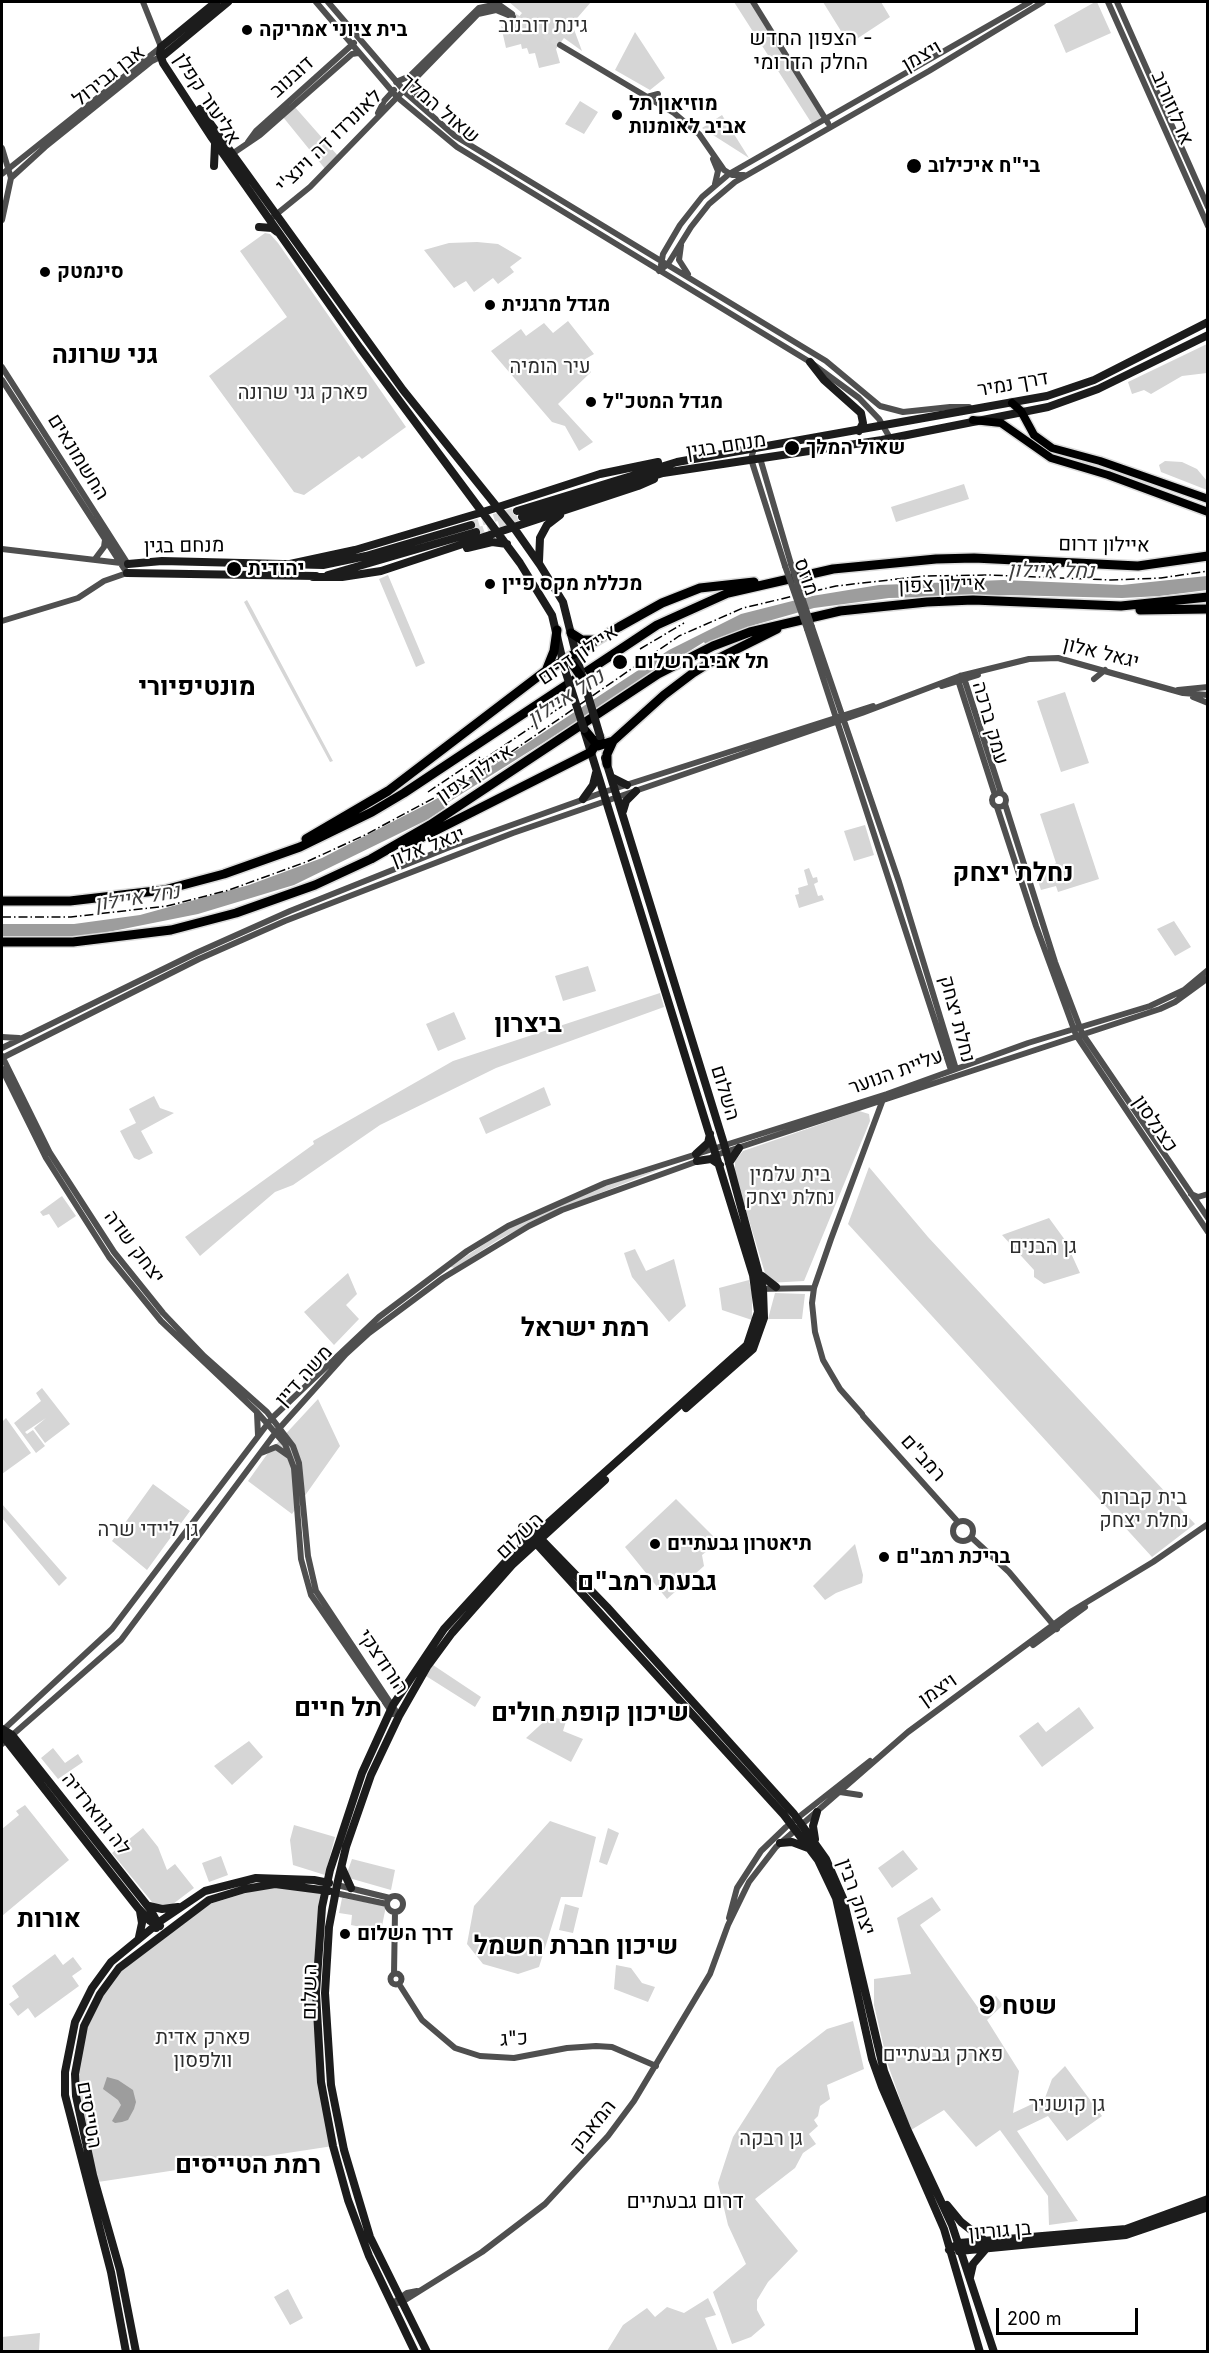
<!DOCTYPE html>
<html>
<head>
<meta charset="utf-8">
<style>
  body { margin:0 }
  #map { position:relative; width:1209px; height:2353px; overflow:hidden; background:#fff; font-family:Inter,sans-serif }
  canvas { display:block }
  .frame { position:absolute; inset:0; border:3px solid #000; pointer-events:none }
  .scale { position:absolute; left:996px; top:2308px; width:142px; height:27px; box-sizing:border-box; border:3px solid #000; border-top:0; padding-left:8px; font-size:18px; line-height:21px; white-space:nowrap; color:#000; -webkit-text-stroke:4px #fff; paint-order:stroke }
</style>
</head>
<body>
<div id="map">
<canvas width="1209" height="2353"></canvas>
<div class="frame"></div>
<div class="scale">200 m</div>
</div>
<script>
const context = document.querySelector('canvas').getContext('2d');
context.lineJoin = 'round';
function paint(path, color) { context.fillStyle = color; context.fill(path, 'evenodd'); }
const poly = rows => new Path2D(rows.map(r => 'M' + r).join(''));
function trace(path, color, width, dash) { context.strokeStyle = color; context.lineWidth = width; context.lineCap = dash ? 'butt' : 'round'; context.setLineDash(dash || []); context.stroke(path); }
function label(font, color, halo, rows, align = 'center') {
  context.font = font + ' Inter,Heebo,sans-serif'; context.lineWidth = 4.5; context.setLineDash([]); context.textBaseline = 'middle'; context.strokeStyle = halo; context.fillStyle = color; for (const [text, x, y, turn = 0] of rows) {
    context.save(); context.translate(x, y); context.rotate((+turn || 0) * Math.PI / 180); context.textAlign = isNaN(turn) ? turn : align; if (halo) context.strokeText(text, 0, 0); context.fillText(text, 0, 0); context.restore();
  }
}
paint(poly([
  [509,2,591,2,572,24,582,51,564,38,556,49,560,63,539,68,535,53,529,54,527,48,522,49,521,44,506,48,501,26,507,30,514,29,514,23,522,13],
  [734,2,753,2,826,120,814,127],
  [823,2,881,2,890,17,849,44],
  [1095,2,1097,2,1111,33,1066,53,1054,25],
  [635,32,665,78,650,90,615,70],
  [580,101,598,112,584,134,565,124],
  [294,106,339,157,326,170,283,117],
  [722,115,749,158,702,128],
  [265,233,270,234,278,243,406,427,362,459,359,456,304,495,294,492,209,376,287,317,240,251],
  [477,242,498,244,522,258,510,267,514,272,498,284,493,278,474,292,466,281,454,288,424,250,449,243],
  [568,321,594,354,582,361,591,372,558,404,593,442,579,451,565,426,552,422,491,351,521,329,526,336,544,323,553,333],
  [1207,344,1207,373,1182,376,1151,394,1144,390,1132,394,1128,382],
  [1165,461,1182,462,1197,469,1207,481,1207,490,1161,472,1159,465],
  [964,484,969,499,896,522,891,507],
  [388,575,425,663,416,667,379,579],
  [247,600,252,609,333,761,330,762,254,621,244,602],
  [1065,692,1089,763,1061,772,1037,701],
  [1074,803,1099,879,1058,892,1056,886,1041,890,1036,875,1051,871,1050,866,1056,863,1040,814],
  [865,825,874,855,854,861,844,831],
  [809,868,813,878,817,877,818,882,814,884,818,896,822,895,824,900,799,908,795,895,799,894,798,888,808,885,804,870],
  [1174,921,1191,947,1175,956,1157,929],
  [588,966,596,991,563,1001,555,976],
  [660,993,664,1007,496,1068,380,1125,293,1185,275,1192,200,1256,185,1237,314,1144,313,1141,453,1061],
  [454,1012,466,1039,438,1051,426,1024],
  [544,1087,551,1105,486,1134,479,1118],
  [154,1096,160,1108,174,1113,141,1131,153,1153,139,1160,134,1158,120,1131,136,1123,129,1109],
  [859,1111,869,1114,870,1121,804,1281,768,1283,735,1174,735,1161,743,1151],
  [869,1167,928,1237,1195,1524,1152,1557,848,1224],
  [661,1169,552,1212,498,1240,455,1268,450,1267,508,1228,605,1185],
  [62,1196,76,1216,58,1228,49,1214,43,1216,40,1212],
  [1049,1218,1065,1240,1080,1273,1044,1284,1034,1277,1034,1270,1002,1235],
  [635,1249,646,1271,674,1259,686,1306,669,1322,632,1277,624,1253],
  [348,1273,357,1294,346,1305,359,1319,334,1345,304,1312],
  [749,1280,752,1293,752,1320,722,1310,719,1288],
  [775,1293,805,1294,802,1319,768,1319],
  [42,1388,70,1424,45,1443,34,1428,46,1418,25,1432,27,1434,33,1430,45,1446,36,1453,14,1423,41,1401,36,1393],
  [318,1399,340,1446,292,1514,248,1481,268,1453],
  [6,1418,31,1453,2,1474,2,1422],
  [153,1484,190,1511,147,1570,112,1541],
  [676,1499,716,1539,716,1544,702,1555,704,1566,667,1599,625,1547],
  [2,1504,67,1578,59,1586,2,1518],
  [855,1544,863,1575,862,1583,836,1593,825,1600,813,1586],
  [433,1665,481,1697,475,1707,426,1676],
  [1079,1707,1094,1728,1042,1767,1019,1736,1038,1722,1046,1732],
  [550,1716,566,1721,563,1731,583,1739,571,1762,526,1738],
  [249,1741,263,1757,232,1785,214,1766],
  [53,1748,65,1763,78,1754,83,1762,58,1779,41,1758],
  [25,1805,69,1860,2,1916,2,1829,19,1815,16,1811],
  [550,1821,596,1837,582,1897,561,1897,539,1967,518,1974,483,1964,467,1944,474,1906],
  [294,1825,335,1837,325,1875,293,1865,290,1840],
  [143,1828,158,1847,167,1870,175,1864,194,1888,173,1904,158,1905,152,1902,112,1853],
  [608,1828,619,1833,607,1865,599,1862],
  [903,1850,918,1869,892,1888,878,1868],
  [221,1856,228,1875,209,1882,202,1863],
  [352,1859,395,1870,391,1890,349,1878,347,1873],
  [275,1884,325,1890,316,2023,333,2146,98,2182,77,2094,77,2066,85,2028,102,1995,119,1970,203,1906],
  [932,1897,941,1910,920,1925,979,2009,996,1996,1003,2005,987,2020,1019,2071,1013,2113,1045,2098,1052,2079,1065,2066,1102,2116,1067,2141,1048,2116,1017,2131,1078,2221,1049,2225,1048,2196,1000,2130,976,2147,944,2110,911,2130,888,2065,874,2005,874,1979,911,1974,897,1918],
  [342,1898,386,1906,381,1931,351,1925,352,1915,339,1913],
  [565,1904,579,1908,573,1933,559,1930],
  [55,1954,63,1965,73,1957,82,1969,72,1976,79,1986,35,2018,28,2008,18,2016,9,2004,19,1997,12,1986],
  [616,1965,631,1968,642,1983,655,1987,648,2002,614,1989],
  [853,2021,864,2069,827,2085,830,2099,820,2106,818,2116,814,2120,818,2126,809,2134,816,2144,803,2153,795,2168,755,2199,798,2251,768,2282,757,2300,757,2310,765,2325,751,2337,732,2344,713,2292,746,2264,728,2225,718,2183,733,2137,777,2068,827,2029],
  [288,2289,303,2318,290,2325,274,2297],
  [708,2298,716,2315,705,2318,718,2351,607,2351,623,2325,647,2308,655,2317,667,2307,684,2313],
  [40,2333,39,2351,2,2351,2,2337]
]), '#d6d6d6');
paint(poly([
  [1207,576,1207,590,1160,596,1122,598,1007,595,889,598,814,608,754,625,706,645,704,642,447,803,448,806,429,819,294,885,198,914,93,935,55,939,2,936,2,924,74,924,140,915,249,885,322,858,431,802,503,759,669,650,741,614,812,596,879,585,1003,580,1122,585],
  [107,2077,118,2080,133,2090,136,2102,134,2109,128,2120,122,2122,115,2123,112,2121,121,2105,118,2100,103,2089]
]), '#9d9d9d');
trace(poly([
  [514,16,560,45]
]), '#d9d9d9', 6, [6, 3]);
trace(poly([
  [471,525,517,511],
  [476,532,522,517]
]), '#d9d9d9', 8, [8, 4]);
const primary = poly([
  [1012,403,1021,411,1034,435,1052,448,1100,461,1208,499],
  [973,420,1001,423,1051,458,1108,475,1208,512]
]);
const motorway = poly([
  [1140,610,1208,609],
  [571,633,582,640,595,640],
  [546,671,554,651,557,630],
  [584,729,598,746,613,741,664,695,693,673,709,663,777,629],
  [607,764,607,754,613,741],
  [306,839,388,791,544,672,619,627,662,603,700,588,754,582],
  [409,844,591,752,600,738],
  [2,901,70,901,164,890,224,874,300,847,372,812,404,793,657,625,728,593,833,569,936,559,974,558,1138,566,1208,556],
  [2,942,73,942,171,930,236,913,315,885,371,859,430,825,658,674,713,646,750,632,840,611,927,602,973,600,1121,606,1208,597]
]);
trace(primary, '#dbdbdb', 11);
trace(motorway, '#dbdbdb', 12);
trace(poly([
  [316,2,397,97,457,147,810,362,859,398,879,419,890,438],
  [328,2,407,94,455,136,826,361,880,406,903,412,950,407,969,407],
  [753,2,828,123],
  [1108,2,1208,226],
  [1117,2,1208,207],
  [560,45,674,113,699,134,724,170,732,175,744,175],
  [417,79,415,90,420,103],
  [396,82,410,76,479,8,498,4,512,14],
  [647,97,658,94],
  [378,113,384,101,394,90],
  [248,142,256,131,354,43],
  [2,148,11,178,2,220],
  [229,156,260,135,352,54,358,53],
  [713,159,718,171,715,184],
  [2,174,161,47,143,2],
  [11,178,45,147,152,61,164,55],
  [273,217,310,187,478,14,496,10,513,17],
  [681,245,679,260,688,274],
  [661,265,663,254,680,225,702,197,729,174,1030,2],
  [659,271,668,264,691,227,709,204,735,182,929,71,1043,2],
  [2,367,128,564],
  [2,380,127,573,104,581,78,598,2,621],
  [754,448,751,459,785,566],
  [760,458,791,564],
  [2,549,121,563],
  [95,559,104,547,105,540],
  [812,627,899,882,956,1069],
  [807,629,951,1070],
  [960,676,965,681,1001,793],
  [960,676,959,683,995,795],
  [1094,679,1105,670],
  [942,686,978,675],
  [1178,690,1208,687],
  [1193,697,1208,703],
  '992 800a7 7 0 1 1 14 0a7 7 0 1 1-14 0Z',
  [1005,804,1055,962,1082,1033,1208,1218],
  [997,807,1036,926,1076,1035,1208,1232],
  [2,1037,19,1038],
  [2,1048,196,953,290,911,450,847,604,792,873,706],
  [2,1056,50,1153,114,1252,163,1313,204,1356,267,1412,293,1446,299,1463,308,1556,316,1591,399,1716],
  [2,1058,199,959,285,921,513,833,862,713,960,676,1029,659,1058,658,1183,693,1208,695],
  [2,1069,46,1158,109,1257,161,1321,257,1412,285,1444,294,1468,301,1559,311,1595,393,1714],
  [713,1156,1160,1009,1175,1002,1208,978],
  [1191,1194,1198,1197,1208,1194],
  [756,1289,814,1288],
  [257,1413,258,1435],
  [862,1414,840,1389,823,1360,815,1332,812,1303,814,1288,831,1239,882,1102],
  [863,1416,958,1522],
  [261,1453,276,1447,289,1456],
  '953 1531a10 10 0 1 1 20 0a10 10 0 1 1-20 0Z',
  [971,1537,1009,1572,1057,1629],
  [1033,1645,1085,1607],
  [2,1731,112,1629,272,1418,379,1317,467,1251,508,1226,605,1183,887,1094,1028,1043,1150,1006,1184,990,1208,970],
  [2,1744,121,1640,276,1432,346,1354,369,1333,443,1278,529,1226,562,1210,701,1160],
  [840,1792,860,1795],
  [337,1885,390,1898],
  [335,1893,387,1904],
  '387 1904a8 8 0 1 1 16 0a8 8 0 1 1-16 0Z',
  [729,1918,737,1888,761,1851,786,1827,870,1761],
  '390.5 1979a5.5 5.5 0 1 1 11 0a5.5 5.5 0 1 1-11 0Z',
  [394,1974,395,1912],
  [399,1984,422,2020,455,2048,480,2056,514,2058,567,2048,596,2046,612,2047,656,2066],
  [392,2304,402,2302,482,2252,545,2204,608,2136,634,2101,710,1974,728,1925,749,1882,776,1847,908,1732,1072,1611,1153,1562,1208,1524],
  [392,2304,407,2293,417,2291]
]), '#4f4f4f', 6);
trace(poly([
  [161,47,160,54,163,63,212,138,360,348,520,563,552,615,564,666],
  [161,47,216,2],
  [164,55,228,2],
  [200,109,403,390,514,528,540,565,563,602,578,662],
  [214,166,215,144],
  [259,227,272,228,277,232],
  [810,362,824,380,861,413,863,423,859,431],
  [517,511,677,462,1047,396,1094,380,1208,322],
  [522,517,663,473,882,440,1048,407,1098,389,1208,335],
  [467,548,492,542,507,544],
  [539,561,540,538,547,525,560,515],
  [128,564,162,561,323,565,366,556,471,525],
  [290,564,355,550,483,512,600,474,658,462],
  [127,573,316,576],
  [328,575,476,532],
  [313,577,342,577,381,571,638,486,654,479],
  [605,758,724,1144,763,1289,764,1318,753,1349,686,1408],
  [611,777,627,785],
  [583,799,593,785,596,773],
  [623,811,626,801,636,791],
  [696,1154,708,1143,710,1134],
  [697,1161,711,1159,720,1165],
  [729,1163,739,1148],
  [762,1276,776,1287],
  [538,1536,607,1607,794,1814,826,1859,843,1898,884,2071,907,2129,952,2225,994,2352],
  [534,1541,784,1815,818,1860,836,1898,872,2059,882,2087,944,2229,980,2352],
  [521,1546,522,1527],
  [2,1729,12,1735,150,1909,156,1920,156,1928],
  [3,1730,6,1740,138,1908,150,1921,160,1926],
  [815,1839,813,1826,817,1812],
  [780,1843,792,1842,808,1848],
  [342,1868,351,1888],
  [149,1906,162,1909,178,1907],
  [139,1937,142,1923,140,1911],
  [947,2205,961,2222,985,2241],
  [949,2250,959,2243,1126,2229,1208,2199],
  [959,2251,1126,2235,1208,2207],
  [970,2277,973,2264,985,2250],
  [126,2352,111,2272,65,2095,65,2072,75,2022,92,1988,111,1962,162,1920,205,1891,256,1878,314,1880,329,1883],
  [136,2352,120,2270,93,2175,76,2096,75,2074,84,2026,100,1994,119,1968,209,1900,245,1889,275,1884,329,1891],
  [415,2352,369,2256,348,2200,333,2146,321,2082,316,1993,322,1907,330,1870,362,1773,393,1705,444,1629,509,1558,747,1345,758,1312,753,1275,585,733],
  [427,2352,370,2237,344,2150,331,2085,325,1993,329,1927,337,1885,346,1847,371,1775,399,1716,427,1667,452,1633,512,1565,605,1480]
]), '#1c1c1c', 8);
trace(primary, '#000', 8);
trace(motorway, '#000', 9);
trace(poly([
  [640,649,684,623],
  [477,764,571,700],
  [428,792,480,757],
  [2,917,71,917,167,906,229,890,306,862,365,835,460,784,504,757,679,636,743,608,836,586,924,576,989,575,1111,580,1161,578,1208,571]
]), '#000', 1.5, [9, 3, 1.5, 3]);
const motorwayBridge = poly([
  [573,665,584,681]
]);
trace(motorwayBridge, '#dbdbdb', 12, []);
trace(poly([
  [791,564,812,627],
  [785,566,807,629]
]), '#4f4f4f', 6);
trace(poly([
  [578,662,600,736],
  [565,670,584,729]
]), '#1c1c1c', 8);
trace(motorwayBridge, '#000', 9);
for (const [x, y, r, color] of [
  [247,30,6,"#000"],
  [617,115,6,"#000"],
  [914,166,8,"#000"],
  [45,272,6,"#000"],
  [490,305,6,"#000"],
  [591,402,6,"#000"],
  [792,448,8,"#000"],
  [234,569,8,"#000"],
  [490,584,6,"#000"],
  [620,662,8,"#000"],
  [655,1544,6,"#000"],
  [884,1557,6,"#000"],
  [345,1934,6,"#000"]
]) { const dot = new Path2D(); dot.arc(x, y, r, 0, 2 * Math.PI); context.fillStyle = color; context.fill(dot); trace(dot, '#fff', 2); }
label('20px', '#2d2d2d', '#fff', [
  ["גינת דובנוב",543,26],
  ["עיר הומיה",550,367],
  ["פארק גני שרונה",303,393],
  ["בית עלמין",790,1175],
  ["נחלת יצחק",790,1198],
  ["גן הבנים",1043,1247],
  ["בית קברות",1144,1498],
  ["נחלת יצחק",1144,1521],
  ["גן ליידי שרה",148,1530],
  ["פארק אדית",203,2038],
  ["וולפסון",203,2061],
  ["פארק גבעתיים",943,2055],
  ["גן קושניר",1067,2105],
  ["גן רבקה",771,2139]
]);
label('bold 20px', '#000', '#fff', [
  ["בית ציוני אמריקה",259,30],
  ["מוזיאון תל",629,104],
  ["אביב לאומנות",629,127],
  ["בי\"ח איכילוב",928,166],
  ["סינמטק",57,272],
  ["מגדל מרגנית",502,305],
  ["מגדל המטכ\"ל",603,402],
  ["שאול המלך",806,448],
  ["יהודית",248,569],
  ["מכללת מקס פיין",502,584],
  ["תל אביב השלום",634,662],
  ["תיאטרון גבעתיים",667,1544],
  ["בריכת רמב\"ם",896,1557],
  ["דרך השלום",357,1934]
], 'left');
label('20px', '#000', '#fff', [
  ["ויצמן",922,56,-30],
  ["אבן גבירול",109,76,-38],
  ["דובנוב",292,77,-42],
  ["אליעזר קפלן",207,99,57],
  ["ארלוזורוב",1172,108,67],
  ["שאול המלך",440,109,40],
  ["לאונרדו דה וינצ'י",329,141,-44],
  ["דרך נמיר",1013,384,-10],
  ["מנחם בגין",726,446,-9],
  ["החשמונאים",78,457,58],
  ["איילון דרום",1104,545,1],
  ["מנחם בגין",184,546,-1],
  ["מוזס",806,577,71],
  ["איילון צפון",942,585,-2],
  ["יגאל אלון",1101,653,14],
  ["איילון דרום",578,655,-34],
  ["עמק ברכה",990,723,74],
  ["איילון צפון",475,774,-34],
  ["יגאל אלון",428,847,-21],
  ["נחלת יצחק",957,1019,75],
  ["עליית הנוער",896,1072,-20],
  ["השלום",725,1093,73],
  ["כצנלסון",1155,1124,56],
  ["יצחק שדה",134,1247,53],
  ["משה דיין",304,1376,-48],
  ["רמב\"ם",923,1458,48],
  ["השלום",520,1536,-44],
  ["הורודצקי",383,1662,56],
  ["ויצמן",938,1690,-35],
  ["לה גווארדיה",96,1814,52],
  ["יצחק רבין",856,1897,71],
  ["השלום",310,1992,-89],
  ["כ\"ג",514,2039,-3],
  ["הטייסים",89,2115,80],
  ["המאבק",593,2126,-51],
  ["בן גוריון",1000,2231,-5]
]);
label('21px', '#000', '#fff', [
  ["הצפון החדש -",811,39],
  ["החלק הדרומי",811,63],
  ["דרום גבעתיים",685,2202]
]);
label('italic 21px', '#3e3e3e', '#fff', [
  ["נחל איילון",1051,571,1],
  ["נחל איילון",566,698,-33],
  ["נחל איילון",137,898,-9]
]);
label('bold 26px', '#000', '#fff', [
  ["גני שרונה",105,355],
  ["מונטיפיורי",197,687],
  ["נחלת יצחק",1013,873],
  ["ביצרון",528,1024],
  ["רמת ישראל",585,1328],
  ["גבעת רמב\"ם",647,1582],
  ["תל חיים",338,1708],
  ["שיכון קופת חולים",590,1713],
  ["אורות",49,1919],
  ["שיכון חברת חשמל",576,1946],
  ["שטח 9",1018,2006],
  ["רמת הטייסים",248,2165]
]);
</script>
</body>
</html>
